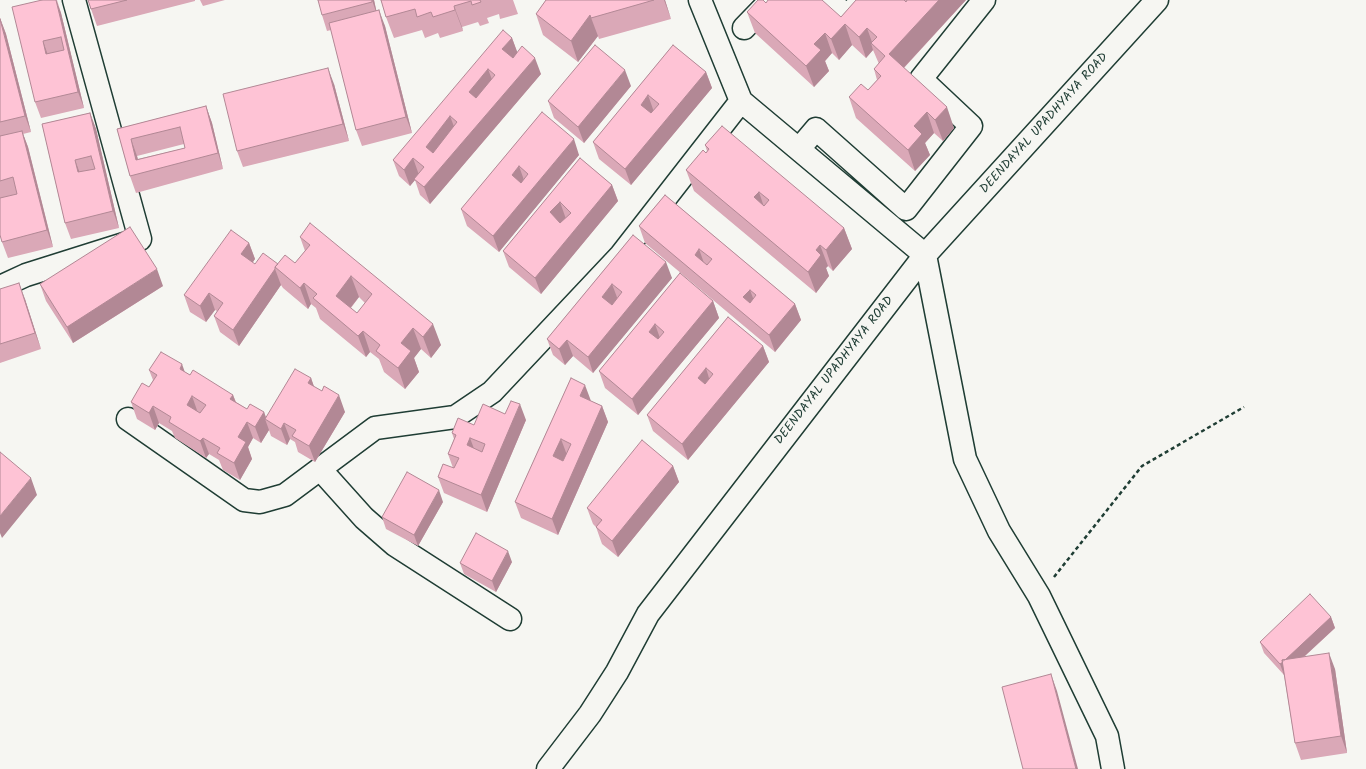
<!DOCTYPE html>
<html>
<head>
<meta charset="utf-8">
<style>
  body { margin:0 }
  canvas { display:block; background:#f6f6f2 }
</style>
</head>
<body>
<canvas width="1366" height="769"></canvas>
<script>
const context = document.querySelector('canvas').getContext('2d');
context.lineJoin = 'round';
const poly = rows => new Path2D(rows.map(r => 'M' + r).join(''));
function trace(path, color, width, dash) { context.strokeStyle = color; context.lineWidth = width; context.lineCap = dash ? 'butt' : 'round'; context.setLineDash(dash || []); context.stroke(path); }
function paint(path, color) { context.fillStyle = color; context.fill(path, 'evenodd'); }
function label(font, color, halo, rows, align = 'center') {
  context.font = font + ' Kalam,sans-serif'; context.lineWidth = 4; context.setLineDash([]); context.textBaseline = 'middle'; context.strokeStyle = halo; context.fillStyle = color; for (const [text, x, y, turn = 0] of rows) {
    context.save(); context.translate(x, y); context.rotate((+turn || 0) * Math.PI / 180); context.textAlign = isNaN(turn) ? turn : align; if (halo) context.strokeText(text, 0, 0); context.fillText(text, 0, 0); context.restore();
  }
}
const minor = poly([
  [700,0,741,101,925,255,965,459,999,531,1039,596,1107,736,1113,769],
  [827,0,848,16,862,0],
  [744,28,771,0],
  [799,149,816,129,906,209,971,126,921,79,984,0],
  [0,287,26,275,140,239,74,0],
  [128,419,244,500,260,502,285,495,375,428,455,417,492,392,621,255,741,101],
  [320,469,364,518,395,545,510,619],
  [548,769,590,714,617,672,648,614,925,255,1157,0]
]);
trace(minor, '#1f3d34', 25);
trace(poly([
  [1054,577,1142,466,1244,407]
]), '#1f3d34', 2.5, [4, 3]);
trace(minor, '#f6f6f2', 22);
paint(poly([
  [42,0,57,0,61,13,84,108,41,118,35,102],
  [88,0,195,0,195,1,97,26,91,9],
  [200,0,225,0,203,6],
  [374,0,376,10,385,26,412,133,362,146,356,130,331,30,327,31,322,15],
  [381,0,513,0,518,14,500,19,499,14,487,18,489,23,480,26,478,22,462,27,463,31,440,38,438,33,425,38,422,30,394,38,386,17],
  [546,0,665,0,671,19,599,39,598,36,578,62,543,35,536,14],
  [856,0,966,0,904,68,954,128,943,141,934,133,925,143,930,155,915,171,856,118,849,97,868,90,877,80,874,69,879,64,873,50,866,58,852,45,839,60,832,53,825,61,829,71,814,87,755,33,747,12,841,17],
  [0,18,6,34,31,132,23,134,28,147,53,247,8,258,2,242,0,235],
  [512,38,517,52,541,74,430,204,420,195,415,180,410,186,399,176,393,160],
  [673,45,706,72,712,88,631,185,599,159,593,142],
  [334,84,349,141,243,167,237,151],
  [631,86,584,143,554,118,548,101],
  [206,106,212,123,223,169,136,193,130,176,117,129],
  [184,144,185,148,138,159,137,156],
  [542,112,579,155,499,252,467,226,461,209],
  [90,113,96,129,119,228,71,239,65,223,42,124],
  [705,145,844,228,852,249,833,271,828,266,826,268,829,276,816,293,694,191,686,170,706,153,707,151],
  [580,158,612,185,618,201,541,294,509,267,503,251],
  [665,195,795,304,801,320,775,352,645,243,639,226],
  [633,235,672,278,593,373,573,356,565,365,553,355,547,339],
  [300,237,441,345,431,358,421,349,414,358,419,372,405,389,384,372,379,359,370,352,366,357,320,319,316,308,311,304,308,309,283,288,281,285,239,346,220,332,214,316,217,311,215,310,206,322,190,312,184,295,249,243,255,259,252,263,255,264,295,263,305,251],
  [359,297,365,303,357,313,351,308],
  [680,273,713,301,719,318,638,415,605,388,599,371],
  [40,284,163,286,73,343,46,301],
  [0,289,25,299,41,349,0,363],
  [728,317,763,346,769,362,688,460,653,431,647,415],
  [149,370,185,372,190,375,233,395,236,402,247,409,264,412,266,418,311,378,314,387,345,412,315,462,298,452,295,442,290,439,287,445,271,436,269,430,261,443,253,438,248,447,252,459,240,480,223,470,219,460,209,454,206,458,175,438,172,431,159,423,155,430,137,419,131,402,149,387,153,380],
  [571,378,591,401,602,406,608,422,558,535,521,518,515,502],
  [505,414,526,420,487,512,444,493,438,477,453,468,448,454,454,439,452,433],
  [673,466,679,482,618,557,602,544,596,527,593,524,587,508],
  [443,502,418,546,386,529,382,517],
  [512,562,496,592,464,574,460,563],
  [1331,617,1335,628,1304,657,1335,669,1347,753,1301,760,1295,743,1284,675,1264,653,1260,642]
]), '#daa8b7');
paint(poly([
  [56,0,61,13,84,108,78,92],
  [372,0,374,0,378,18],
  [664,0,665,0,671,19],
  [939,0,966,0,897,75,889,54],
  [454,6,462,27,463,31,455,10],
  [379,10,385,26,412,133,406,117],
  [590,15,598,36,578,62,571,41],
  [0,18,6,34,31,132,25,116],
  [845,24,852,45,839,60,831,39],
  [867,28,873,45,871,43,873,50,866,58,859,37],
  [825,33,832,53,825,61,829,71,814,87,806,66,814,44],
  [512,38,518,54,508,65,502,49],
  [43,41,49,58,46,54],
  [535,58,541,74,430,204,424,187],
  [328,68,334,84,349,141,343,124],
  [488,69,494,85,475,109,469,92],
  [625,70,631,86,584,143,578,127],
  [706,72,712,88,631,185,625,169],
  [648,95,654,112,647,121,641,105],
  [206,106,212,123,223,169,218,153],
  [947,107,954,128,943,141,935,120],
  [927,112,934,133,925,143,930,155,915,171,908,150,914,126],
  [90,113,96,129,119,228,113,211],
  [450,116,456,132,432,164,426,147],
  [22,131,28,147,53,247,47,230],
  [131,139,137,156,141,173,136,160],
  [574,139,579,155,499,252,493,236],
  [413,158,419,175,414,179,415,180,410,186,404,170],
  [75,160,81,176,78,172],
  [519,166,525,183,518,191,512,175],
  [612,185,618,201,541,294,535,278],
  [759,192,766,213,754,197],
  [560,202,566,219,556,228,550,212],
  [844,228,852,249,833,271,826,250],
  [249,243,255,259,247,271,241,254],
  [820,245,828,266,826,268,829,276,816,293,808,272,816,250],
  [699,249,705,266,695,255],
  [666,262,672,278,593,373,588,357],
  [157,269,163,286,73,343,67,327],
  [275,269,281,285,239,346,233,330],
  [351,276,359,297,343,317,336,296],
  [19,283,25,299,41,349,35,333],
  [304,283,311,304,308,309,300,288],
  [612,284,618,300,608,313,602,297],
  [750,290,756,306,749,314,743,297],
  [209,293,215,310,206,322,200,306],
  [713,301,719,318,638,415,632,399],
  [795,304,801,320,775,352,769,335],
  [433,324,441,345,431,358,423,337],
  [655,324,661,341,655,348,649,332],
  [413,328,421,349,414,358,419,372,405,389,398,368,401,343],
  [363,331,370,352,366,357,358,336],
  [567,340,573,356,565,365,559,349],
  [763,346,769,362,688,460,682,444],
  [182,364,188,381,180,369],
  [706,368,711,385,704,394,698,378],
  [311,378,317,395,308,383],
  [585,385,591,401,580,396],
  [233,395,239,411,230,399],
  [339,395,345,412,315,462,309,446],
  [192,396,198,413,187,405],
  [520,404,526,420,487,512,481,495],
  [153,406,159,423,155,430,149,413],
  [602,406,608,422,558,535,552,519],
  [264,412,267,420,265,419,269,430,261,443,255,427],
  [247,422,253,438,248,447,252,459,240,480,234,463,238,437],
  [284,423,290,439,287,445,281,429],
  [203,438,209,454,206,458,200,441],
  [470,438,476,454,467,445],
  [561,439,567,455,559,473,553,456],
  [673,466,679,482,618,557,612,541],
  [31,478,37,495,2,538,0,533,0,516],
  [439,490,443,502,418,546,414,535],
  [508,551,512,562,496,592,492,581],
  [1331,617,1335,628,1284,675,1280,664],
  [1329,653,1335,669,1347,753,1341,736],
  [1051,674,1057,691,1078,769,1076,769]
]), '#b28895');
const building = poly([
  [42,0,56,0,78,92,35,102,12,7,42,0],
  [61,37,64,50,46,54,43,41,61,37],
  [88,0,127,0,91,9,88,0],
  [318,0,372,0,372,2,322,15,318,0],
  [381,0,480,0,481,2,472,5,471,1,454,6,455,10,433,17,431,12,417,17,415,9,386,17,381,0],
  [546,0,654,0,591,18,590,15,571,41,536,14,546,0],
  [758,0,763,0,766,3,768,0,822,0,841,17,856,0,904,0,906,2,907,0,939,0,889,54,947,107,935,120,927,112,914,126,922,134,908,150,849,97,861,84,868,90,881,76,874,69,885,56,871,43,877,37,867,28,859,37,845,24,831,39,825,33,814,44,821,50,806,66,747,12,758,0],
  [379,10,406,117,356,130,329,23,379,10],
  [0,19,25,116,0,122,0,19],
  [503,30,512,38,502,49,513,58,522,46,535,58,424,187,414,179,424,167,413,158,404,170,393,160,503,30],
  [488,69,495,75,476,98,469,92,488,69],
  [450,116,457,122,433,153,426,147,450,116],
  [595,45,625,70,578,127,548,101,595,45],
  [673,45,706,72,625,169,593,142,673,45],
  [648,95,659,104,651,113,641,105,648,95],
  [328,68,343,124,237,151,223,94,328,68],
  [206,106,218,153,130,176,117,129,206,106],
  [180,127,185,148,136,160,131,139,180,127],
  [542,112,574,139,493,236,461,209,542,112],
  [519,166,528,174,521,183,512,175,519,166],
  [90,113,113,211,65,223,42,124,90,113],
  [91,156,95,169,78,172,75,160,91,156],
  [722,126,844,228,826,250,820,245,816,250,821,255,808,272,686,170,703,150,706,153,709,149,705,145,722,126],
  [759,192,769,200,764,206,754,197,759,192],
  [22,131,47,230,2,242,0,235,0,198,17,194,13,177,0,181,0,136,22,131],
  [580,158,612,185,535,278,503,251,580,158],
  [560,202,571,213,560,223,550,212,560,202],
  [665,195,795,304,769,335,639,226,665,195],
  [699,249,712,259,707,265,695,255,699,249],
  [750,290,756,295,750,303,743,297,750,290],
  [310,223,433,324,423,337,413,328,401,343,411,351,398,368,376,351,380,345,363,331,358,336,313,298,317,294,304,283,300,288,275,267,285,255,295,263,310,245,300,237,310,223],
  [351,276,372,294,357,313,336,296,351,276],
  [130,227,157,269,67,327,40,284,130,227],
  [231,230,249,243,241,254,255,264,263,253,278,264,275,267,275,269,233,330,214,316,223,303,209,293,200,306,184,295,231,230],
  [633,235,666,262,588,357,567,340,559,349,547,339,633,235],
  [612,284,622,292,612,305,602,297,612,284],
  [680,273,713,301,632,399,599,371,680,273],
  [655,324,664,332,658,339,649,332,655,324],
  [19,283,35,333,0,344,0,289,19,283],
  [728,317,763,346,682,444,647,415,728,317],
  [706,368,713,374,705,384,698,378,706,368],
  [161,352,182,364,180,369,190,375,193,370,233,395,230,399,247,409,250,404,264,412,255,427,247,422,238,437,246,442,234,463,217,453,220,448,203,438,200,441,169,422,171,417,153,406,149,413,131,402,142,383,149,387,157,375,149,370,161,352],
  [192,396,206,405,200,413,187,405,192,396],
  [295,369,311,378,308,383,322,391,324,386,339,395,309,446,292,436,296,430,284,423,281,429,265,419,295,369],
  [571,378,585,385,580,396,602,406,552,519,515,502,571,378],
  [561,439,571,444,563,461,553,456,561,439],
  [511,401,520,404,481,495,438,477,443,464,454,468,459,458,448,454,456,435,452,433,458,418,474,425,483,404,505,414,511,401],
  [470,438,485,444,482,452,467,445,470,438],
  [642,440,673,466,612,541,596,527,602,520,587,508,642,440],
  [0,452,31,478,0,516,0,452],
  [407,472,439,490,414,535,382,517,407,472],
  [476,533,508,551,492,581,460,563,476,533],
  [1310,594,1331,617,1285,660,1282,660,1283,662,1280,664,1260,642,1310,594],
  [1329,653,1341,736,1295,743,1282,660,1329,653],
  [1051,674,1076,769,1023,769,1002,687,1051,674]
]);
paint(building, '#fec3d5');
trace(building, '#b28895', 1);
label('13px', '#1f3d34', '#f6f6f2', [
  ["DEENDAYAL UPADHYAYA ROAD",1045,124,-48],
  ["DEENDAYAL UPADHYAYA ROAD",835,371,-52]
]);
</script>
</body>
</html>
